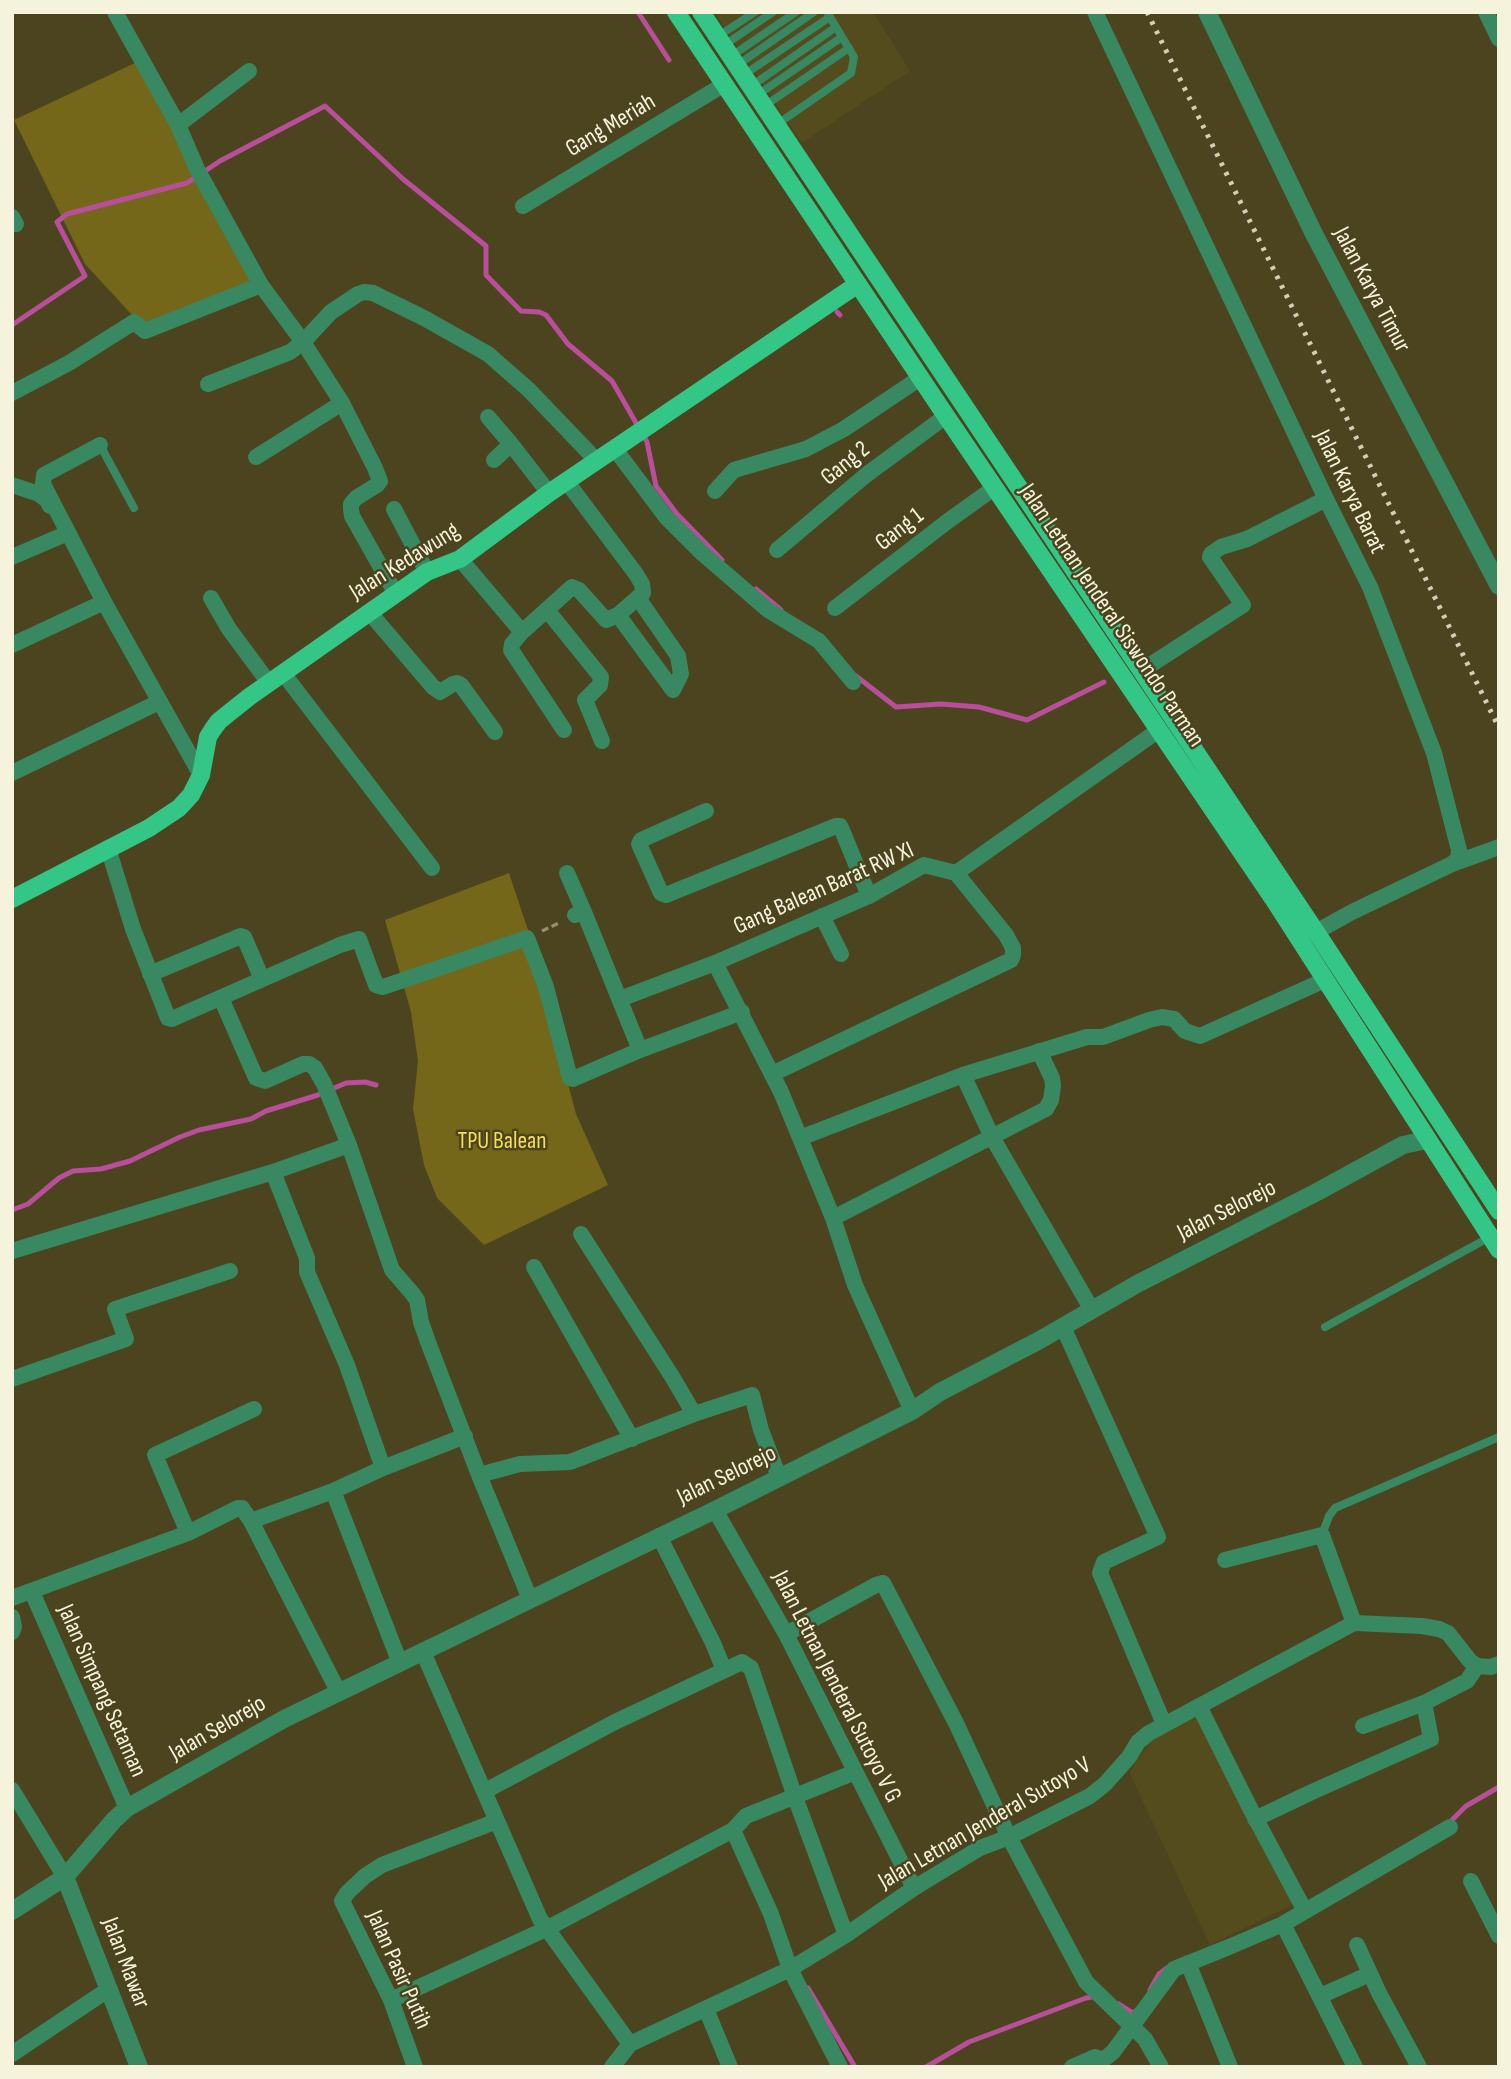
<!DOCTYPE html>
<html>
<head>
<meta charset="utf-8">
<style>
  body { margin:0 }
  #map { position:relative; width:1511px; height:2079px; overflow:hidden; background:#4b441e; font-family:"Sofia Sans Condensed",sans-serif }
  canvas { display:block }
  .frame { position:absolute; inset:0; border:14px solid #f6f3dd; pointer-events:none }
</style>
</head>
<body>
<div id="map">
<canvas width="1511" height="2079"></canvas>
<div class="frame"></div>
</div>
<script>
const context = document.querySelector('canvas').getContext('2d');
context.lineJoin = 'round';
function paint(path, color) { context.fillStyle = color; context.fill(path, 'evenodd'); }
const poly = rows => new Path2D(rows.map(r => 'M' + r).join(''));
function trace(path, color, width, dash) { context.strokeStyle = color; context.lineWidth = width; context.lineCap = dash ? 'butt' : 'round'; context.setLineDash(dash || []); context.stroke(path); }
function label(font, color, halo, rows, align = 'center') {
  context.font = font + ' "Sofia Sans Condensed",sans-serif'; context.lineWidth = 5; context.setLineDash([]); context.textBaseline = 'middle'; context.strokeStyle = halo; context.fillStyle = color; for (const [text, x, y, turn = 0] of rows) {
    context.save(); context.translate(x, y); context.rotate((+turn || 0) * Math.PI / 180); context.textAlign = isNaN(turn) ? turn : align; if (halo) context.strokeText(text, 0, 0); context.fillText(text, 0, 0); context.restore();
  }
}
paint(poly([
  [714,12,873,12,910,71,802,143],
  [1200,1716,1296,1903,1210,1945,1130,1774,1138,1758,1155,1738]
]), '#544c1d');
paint(poly([
  [137,62,252,284,144,328,85,264,14,120],
  [509,873,528,930,521,932,546,1000,576,1114,608,1185,484,1245,437,1198,424,1165,413,1109,418,1061,411,1012,385,920]
]), '#746719');
trace(poly([
  [638,12,669,60],
  [837,312,840,315],
  [12,325,85,276,57,222,67,214,187,183,220,161,325,106,403,179,486,246,486,275,521,311,539,312,546,315,568,344,612,381,647,442,656,486,677,514,722,560],
  [756,589,781,610],
  [856,676,896,707,941,704,979,707,1027,720,1104,682],
  [12,1210,28,1204,59,1178,73,1171,101,1169,130,1161,180,1137,199,1130,251,1119,266,1111,318,1095,346,1083,365,1082,376,1085],
  [1449,1823,1466,1806,1499,1787],
  [808,1988,855,2067],
  [1150,1990,1159,1974,1167,1968],
  [1119,2004,1133,2013,1137,2010],
  [926,2067,969,2042,1086,1998,1097,1996]
]), '#b94e9b', 5);
trace(poly([
  [542,931,561,922]
]), '#948f6f', 3.5, [7, 3.5]);
trace(poly([
  [717,37,755,12],
  [723,46,773,12],
  [730,57,796,12],
  [736,66,814,12],
  [742,76,830,17],
  [750,87,836,27],
  [756,96,842,37],
  [763,107,849,48],
  [776,125,851,73,854,57,827,12],
  [100,445,134,508],
  [1325,1327,1490,1237],
  [1322,1535,1329,1516,1335,1508,1499,1437]
]), '#388962', 8);
trace(poly([
  [115,12,178,125,197,169,261,285,303,342,342,403,375,468,380,481,377,485,356,498,351,504,351,509,352,516,396,594],
  [1095,12,1326,499,1370,587,1434,753,1459,850,1458,859,1452,864,1352,912,1316,932],
  [1486,12,1499,39],
  [178,125,249,71],
  [523,206,723,85],
  [12,217,16,224],
  [208,384,290,352,303,342,331,312,358,294,364,292,373,293,424,318,488,354,529,390,597,461],
  [12,393,69,363,134,322,145,331,261,285],
  [488,417,511,444,549,493],
  [100,445,44,475,43,484,104,602,201,775],
  [615,449,666,517,702,553,768,610,819,641,853,682],
  [256,457,342,403],
  [494,460,511,444],
  [12,485,39,494,47,500,50,506],
  [715,491,734,470,806,449,844,429,920,378],
  [394,509,427,572],
  [777,550,866,475,946,416],
  [12,557,68,533],
  [460,559,522,632],
  [211,598,229,629,269,683],
  [835,608,948,521,994,488],
  [547,610,601,677,600,685,585,700,602,741],
  [370,613,433,687,440,692,453,684,457,683,461,685,495,732],
  [618,615,673,690,681,674,678,656,638,598],
  [12,645,104,602],
  [1141,671,1243,605,1210,557,1211,554,1221,547,1247,539,1326,499],
  [283,673,432,868],
  [564,730,511,650,512,644,522,632,572,587,579,590,606,620,618,615,643,593,642,584,636,574,567,482],
  [12,773,159,702],
  [706,811,641,840,639,844,661,893,666,895,836,826,840,826,842,830,869,896],
  [108,848,133,929,168,1018,172,1019,340,945,359,939,376,985,383,987,527,938,546,987,570,1078,573,1079,640,1050,742,1012],
  [1452,864,1499,847],
  [567,873,584,912],
  [575,915,584,912,640,1050],
  [822,916,841,954],
  [715,963,781,1092,833,1218,855,1285,912,1411],
  [150,974,241,936,244,937,262,979],
  [221,998,256,1078,265,1081,303,1064,309,1064,315,1068,324,1084,349,1145,392,1270,412,1293,417,1300,421,1322,428,1342,479,1475,530,1599],
  [620,999,715,963,869,896,924,865,956,873,1159,730],
  [772,1074,1011,960,1013,955,1013,948,1006,935,956,873],
  [963,1075,992,1137,1092,1310],
  [800,1138,963,1075,1087,1037,1103,1037,1149,1020,1162,1017,1174,1019,1185,1031,1200,1036,1325,980],
  [273,1172,307,1258,307,1272,347,1365,383,1468],
  [833,1218,1046,1109,1051,1100,1053,1086,1052,1078,1039,1051],
  [581,1234,673,1378,694,1414],
  [12,1251,273,1172,349,1145],
  [534,1267,632,1439],
  [1063,1327,1158,1537,1104,1562,1100,1573,1164,1724],
  [12,1379,126,1339,115,1309,230,1271],
  [479,1475,520,1464,570,1462,694,1414,752,1395,761,1430,779,1477],
  [333,1491,400,1663],
  [715,1510,786,1634,914,1888],
  [251,1521,333,1491,383,1468,465,1436],
  [188,1533,155,1455,254,1409],
  [659,1536,713,1643,724,1670],
  [1225,1560,1322,1535,1354,1623],
  [32,1592,127,1808],
  [12,1598,188,1533,238,1508,242,1508,251,1521,338,1691],
  [12,1617,14,1627,12,1632],
  [786,1634,876,1585,883,1583,956,1723,1009,1837,1086,1982,1145,2039,1161,2067],
  [423,1652,540,1919,630,2044,612,2067],
  [1199,1706,1250,1808,1305,1911],
  [1363,1726,1424,1703,1467,1681,1477,1666],
  [12,1790,65,1877],
  [485,1791,615,1722,742,1662,751,1668,795,1797,846,1935],
  [1255,1819,1314,1791,1431,1739,1424,1703],
  [733,1830,771,1914,790,1969,840,2067],
  [1471,1881,1499,1936],
  [1283,1924,1355,2067],
  [1357,1945,1379,1993,1419,2067],
  [1188,1963,1230,2067],
  [1320,1996,1370,1974],
  [391,2000,546,1929,733,1830,746,1816,855,1772],
  [706,2009,730,2067],
  [630,2044,790,1969,846,1935,914,1888,980,1848,1009,1837,1090,1796,1105,1784,1129,1757,1138,1742,1149,1733,1354,1623,1422,1626,1439,1629,1448,1633,1470,1661,1477,1666,1491,1667,1499,1664],
  [12,2054,109,1989],
  [415,2067,391,2000,342,1901,347,1893,365,1876,382,1865,497,1821],
  [1072,2067,1095,2057,1103,2060,1113,2052,1174,1969,1229,1947,1283,1924,1450,1827]
]), '#388962', 16);
trace(poly([
  [1207,12,1314,234,1499,586],
  [65,1877,139,2067],
  [12,1911,65,1877,114,1820,127,1808,284,1719,715,1510,912,1411,940,1392,1038,1341,1137,1284,1317,1192,1403,1145,1427,1140]
]), '#388962', 18);
trace(poly([
  [676,12,946,416,1274,900,1499,1250],
  [701,12,1316,932,1499,1211],
  [12,899,149,828,179,808,191,795,201,775,208,737,213,729,219,721,249,697,427,572,460,559,549,493,858,284]
]), '#33c687', 18);
trace(poly([
  [1147,12,1499,728]
]), '#d3cfb6', 5, [3.5, 7]);
label('24px', '#f6f3dd', '#4b441e', [
  ["Gang Meriah",611,126,-31],
  ["Jalan Karya Timur",1371,290,62],
  ["Gang 2",846,464,-39],
  ["Jalan Karya Barat",1349,492,64],
  ["Gang 1",900,530,-38],
  ["Jalan Kedawung",405,562,-32],
  ["Jalan Letnan Jenderal Siswondo Parman",1111,616,56],
  ["Gang Balean Barat RW XI",824,889,-24],
  ["Jalan Selorejo",1227,1211,-27],
  ["Jalan Selorejo",727,1476,-26],
  ["Jalan Letnan Jenderal Sutoyo V G",836,1687,63],
  ["Jalan Simpang Setaman",101,1691,66],
  ["Jalan Selorejo",218,1729,-30],
  ["Jalan Letnan Jenderal Sutoyo V",985,1824,-30],
  ["Jalan Mawar",125,1963,69],
  ["Jalan Pasir Putih",398,1970,66]
]);
label('24px', '#f6df56', '#4b441e', [
  ["TPU Balean",502,1142]
]);
</script>
</body>
</html>
